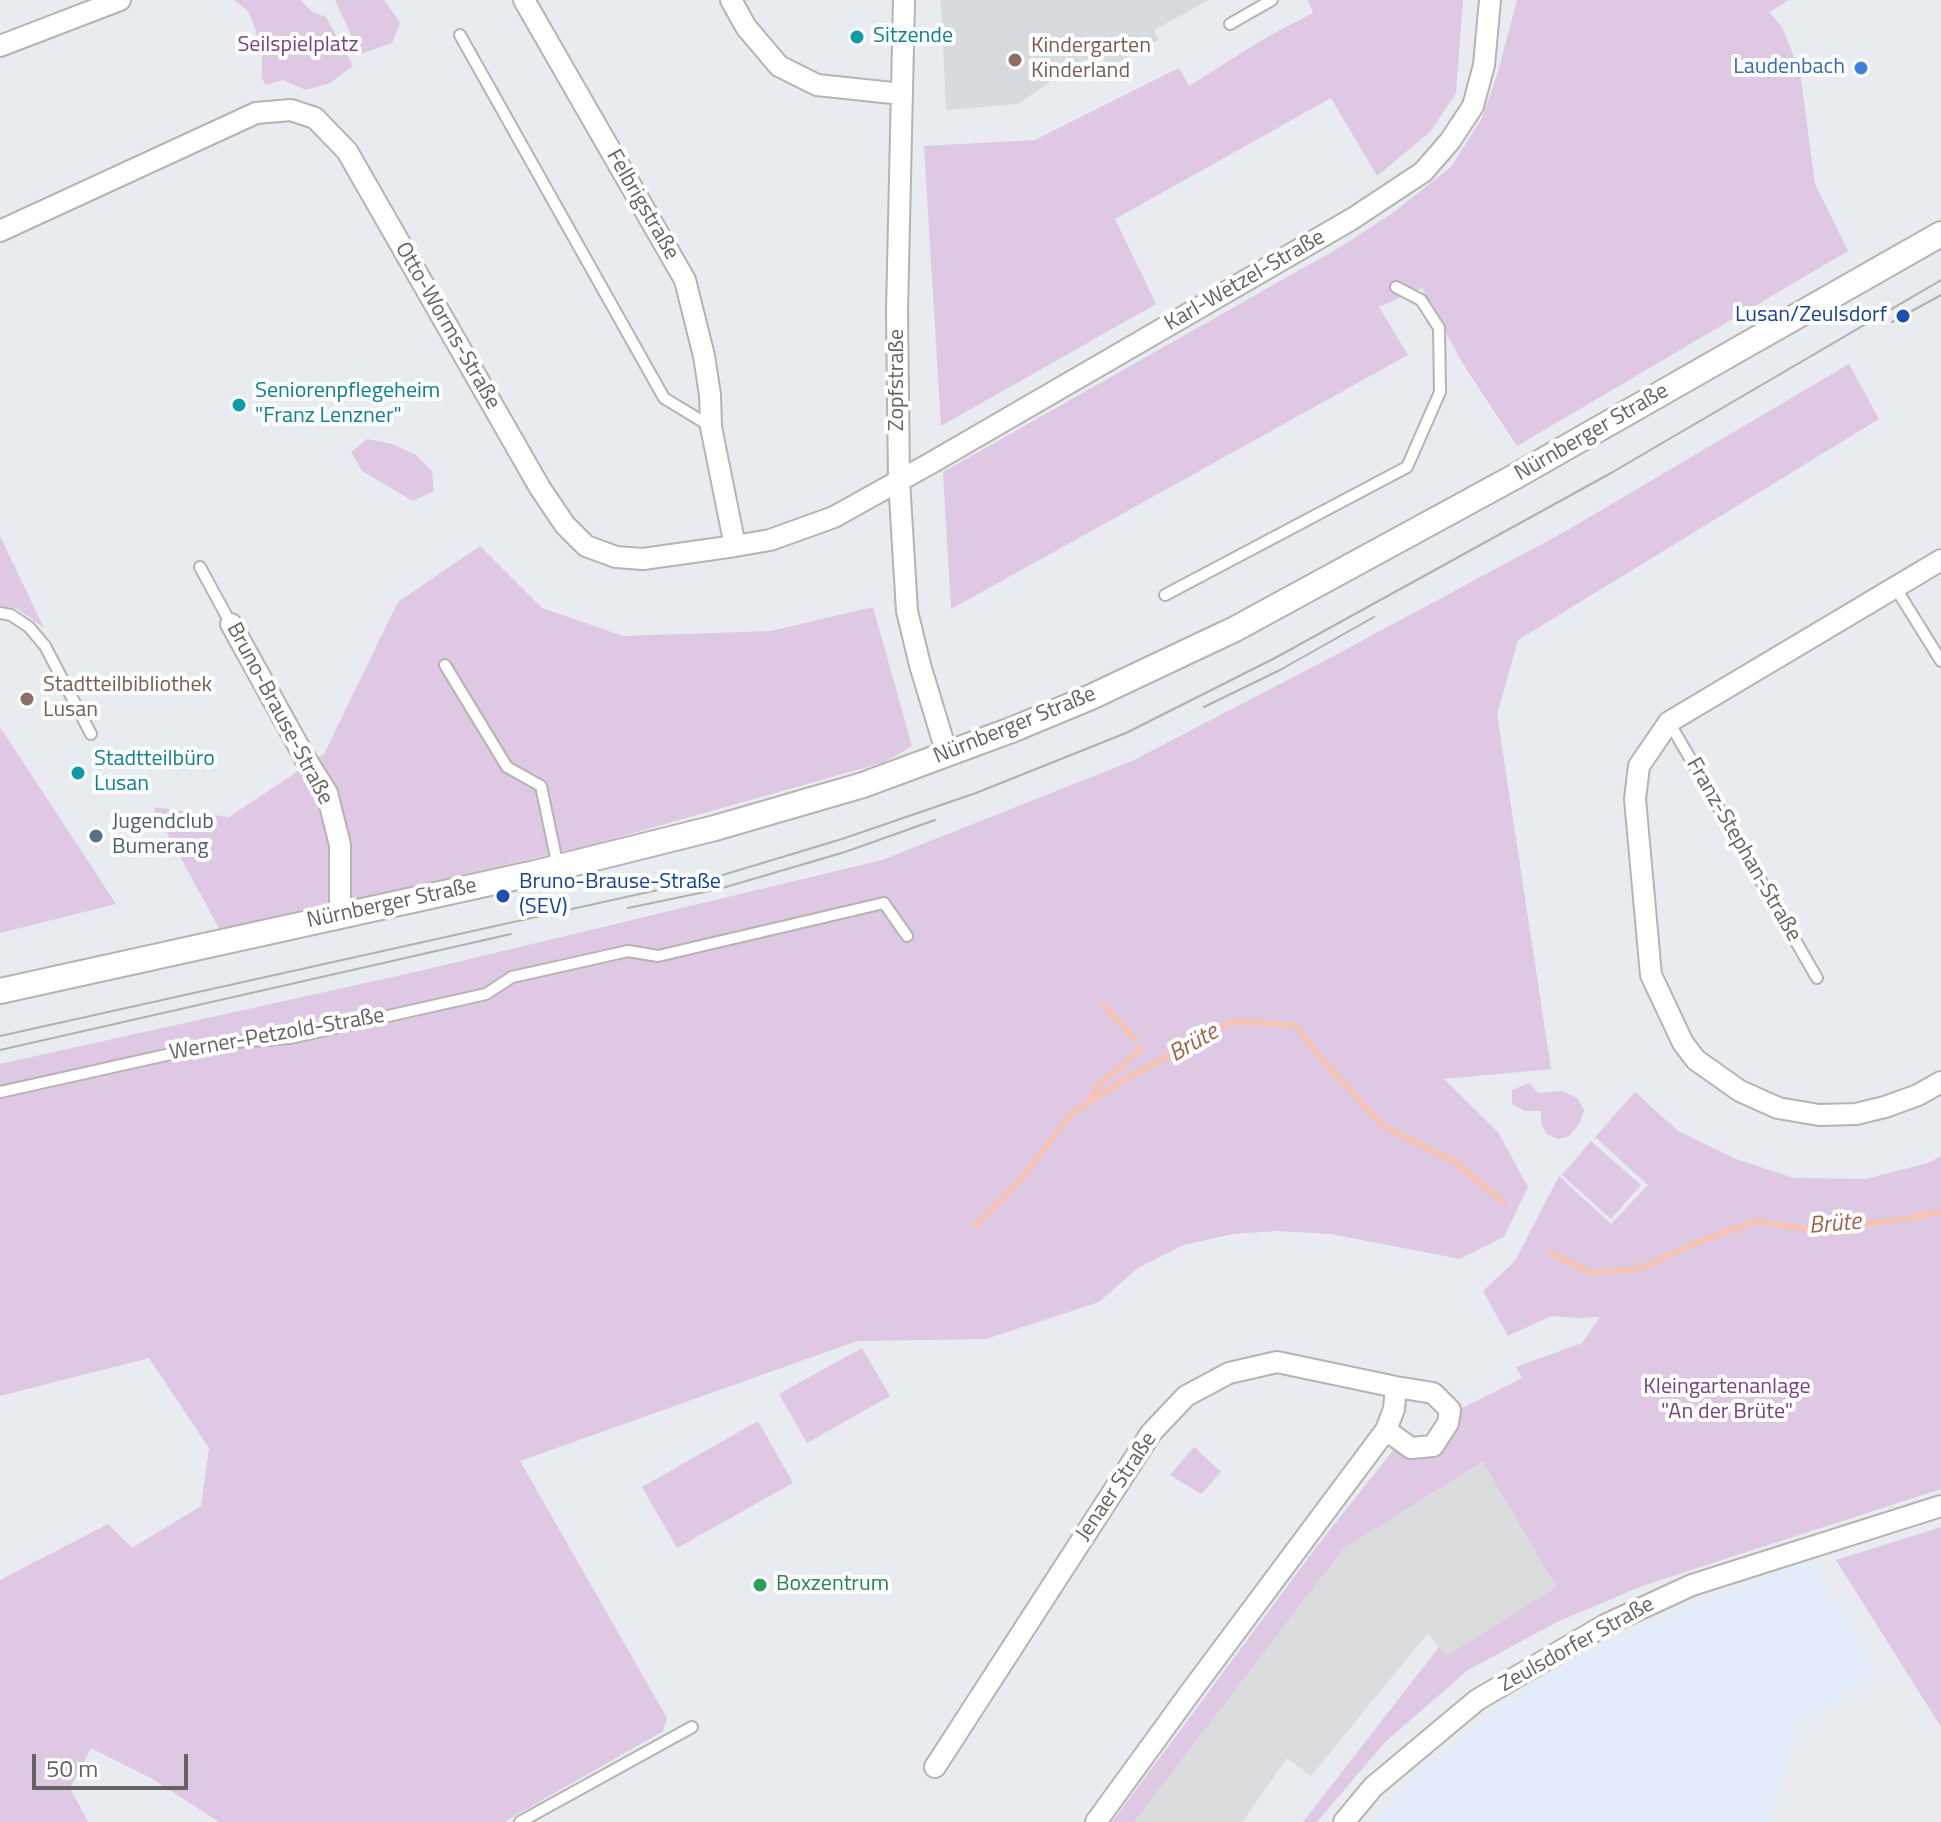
<!DOCTYPE html>
<html>
<head>
<meta charset="utf-8">
<style>
  body { margin:0 }
  #map { position:relative; width:1941px; height:1822px; overflow:hidden; background:#e8ebef; font-family:"Titillium Web",sans-serif }
  canvas { display:block }
  .scale { position:absolute; left:32px; top:1754px; width:156px; height:36px; box-sizing:border-box; border:4px solid #66625f; border-top:0; padding-left:10px; font-size:24px; line-height:28px; white-space:nowrap; color:#66625f; -webkit-text-stroke:6px #fff; paint-order:stroke }
</style>
</head>
<body>
<div id="map">
<canvas width="1941" height="1822"></canvas>
<div class="scale">50 m</div>
</div>
<script>
const context = document.querySelector('canvas').getContext('2d');
context.lineJoin = 'round';
function paint(path, color) { context.fillStyle = color; context.fill(path, 'evenodd'); }
const poly = rows => new Path2D(rows.map(r => 'M' + r).join(''));
function trace(path, color, width, dash) { context.strokeStyle = color; context.lineWidth = width; context.lineCap = dash ? 'butt' : 'round'; context.setLineDash(dash || []); context.stroke(path); }
function label(font, color, halo, rows, align = 'center') {
  context.font = font + ' "Titillium Web",sans-serif'; context.lineWidth = 8; context.setLineDash([]); context.textBaseline = 'middle'; context.strokeStyle = halo; context.fillStyle = color; for (const [text, x, y, turn = 0] of rows) {
    context.save(); context.translate(x, y); context.rotate((+turn || 0) * Math.PI / 180); context.textAlign = isNaN(turn) ? turn : align; if (halo) context.strokeText(text, 0, 0); context.fillText(text, 0, 0); context.restore();
  }
}
paint(poly([
  [1811,1559,1874,1675,1799,1722,1767,1822,1373,1822,1421,1771,1528,1687,1596,1647,1708,1599]
]), '#e2ecfa');
paint(poly([
  [1484,1462,1558,1587,1447,1657,1428,1633,1311,1776,1287,1758,1242,1822,1134,1822,1344,1548]
]), '#dadcde');
paint(poly([
  [941,0,1209,0,1154,30,1159,40,1109,67,1100,52,1067,70,1018,104,946,110]
]), '#d7dbdf');
paint(poly([
  [234,0,301,0,312,12,326,17,353,66,330,83,306,90,283,80,266,85,262,79,262,55,255,28,248,11],
  [335,0,384,0,400,23,392,43,360,54],
  [1308,0,1463,0,1456,93,1430,132,1377,176,1331,98,1115,219,1156,304,941,426,924,146,1035,140,1179,68,1189,86,1267,37,1313,13],
  [1517,0,1789,0,1769,12,1782,27,1800,72,1815,184,1848,251,1517,446,1463,364,1422,288,1379,307,1408,355,951,609,943,472,1342,246,1394,212,1451,167,1482,118,1498,72],
  [1849,364,1879,419,1518,640,1497,714,1551,1069,1444,1079,1498,1132,1528,1187,1504,1237,1460,1259,1331,1234,1275,1231,1233,1234,1184,1245,1138,1268,1099,1302,986,1339,857,1341,520,1461,667,1718,663,1731,504,1822,219,1822,151,1778,91,1748,70,1788,88,1822,0,1822,0,1580,108,1524,132,1548,201,1506,209,1448,149,1358,0,1396,0,1064,424,970,882,860,1132,761,1328,659,1566,531],
  [367,439,392,444,416,455,432,471,434,491,413,501,362,471,351,452],
  [0,536,44,628,18,609,0,606],
  [480,546,542,608,623,636,771,631,873,607,912,746,885,762,591,845,220,930,153,807,229,817,324,754,398,602],
  [0,727,116,904,0,933],
  [1529,1083,1539,1093,1562,1091,1577,1098,1584,1110,1579,1124,1569,1136,1558,1139,1547,1134,1541,1124,1541,1111,1525,1111,1512,1104,1512,1090],
  [1635,1092,1678,1131,1736,1159,1794,1178,1866,1179,1928,1163,1941,1156,1941,1489,1642,1586,1557,1622,1468,1670,1385,1742,1317,1822,1303,1822,1439,1647,1447,1656,1557,1587,1483,1462,1344,1548,1134,1822,1112,1822,1318,1545,1395,1448,1436,1452,1452,1439,1462,1408,1522,1378,1516,1367,1582,1343,1600,1317,1578,1318,1551,1316,1508,1336,1483,1291,1515,1261,1559,1176,1611,1224,1648,1185,1595,1137],
  [1591,1141,1641,1185,1611,1219,1562,1175],
  [862,1348,890,1396,807,1443,779,1394],
  [758,1421,793,1483,677,1548,642,1487],
  [1194,1447,1221,1472,1201,1494,1170,1475],
  [1941,1527,1941,1727,1836,1560]
]), '#dec8e3');
trace(poly([
  [1104,1006,1135,1039],
  [1090,1099,1096,1087,1125,1063,1140,1048],
  [976,1226,1020,1180,1071,1114,1127,1078,1233,1021,1295,1025,1324,1062,1383,1126,1455,1162,1503,1202],
  [1551,1253,1591,1273,1638,1269,1698,1242,1757,1221,1812,1230,1899,1220,1941,1212]
]), '#f4c3b3', 6);
const service = poly([
  [1230,24,1272,0],
  [460,35,664,398,710,426],
  [200,567,231,624],
  [1895,587,1941,661],
  [1165,595,1407,467,1440,392,1439,328,1421,300,1396,287],
  [0,613,11,615,29,627,45,646,91,734],
  [445,665,507,767,541,786,558,867],
  [1669,722,1817,978],
  [0,1092,220,1043,290,1038,486,994,512,977,539,971,628,951,658,956,884,903,907,936],
  [520,1822,692,1727]
]);
const minor = poly([
  [524,0,685,280,704,356,710,395,711,427,735,546],
  [731,0,746,27,779,66,817,85,902,94],
  [904,0,897,311,899,480,907,611,920,665,947,754],
  [0,46,120,0],
  [0,231,256,113,291,110,315,118,347,151,540,488,565,525,586,546,616,557,643,559,735,546,770,540,834,517,931,463,1352,219,1423,172,1450,141,1473,106,1484,65,1490,0],
  [1941,560,1669,722,1639,766,1635,799,1651,975,1683,1043,1696,1060,1740,1091,1778,1108,1819,1115,1856,1114,1885,1107,1918,1095,1941,1082],
  [231,624,305,758,327,793,340,845,340,915],
  [935,1767,1151,1433,1186,1396,1229,1373,1277,1362,1396,1387,1433,1393,1450,1410,1448,1423,1433,1446,1411,1448,1386,1430],
  [1096,1822,1189,1694,1386,1430,1394,1409,1396,1387],
  [1344,1822,1373,1787,1477,1700,1605,1625,1692,1585,1941,1506]
]);
const tertiary = poly([
  [0,991,535,873,715,828,863,785,1014,729,1091,697,1235,629,1516,476,1941,234]
]);
trace(service, '#b6b3b0', 14);
trace(minor, '#b6b3b0', 24);
trace(tertiary, '#b6b3b0', 28);
trace(service, '#fff', 10);
trace(minor, '#fff', 20);
trace(tertiary, '#fff', 24);
trace(poly([
  [1892,322,1941,295],
  [1204,707,1280,670,1374,617],
  [628,908,719,889,845,852,935,820],
  [0,1036,716,877,842,839,976,793,1126,733,1275,658,1611,473,1941,280],
  [0,1050,511,934]
]), '#b0b0af', 2);
for (const [x, y, r, color] of [
  [857,37,8,"#0f9aa8"],
  [1015,60,8,"#8d6e63"],
  [1861,68,8,"#3f7fe0"],
  [1903,316,8,"#1a4fb4"],
  [239,405,8,"#0f9aa8"],
  [27,699,8,"#8d6e63"],
  [78,773,8,"#0f9aa8"],
  [96,836,8,"#5c6f8a"],
  [503,896,8,"#1a4fb4"],
  [760,1585,8,"#2e9e5b"]
]) { const dot = new Path2D(); dot.arc(x, y, r, 0, 2 * Math.PI); context.fillStyle = color; context.fill(dot); trace(dot, '#fff', 3); }
label('22px', '#0d838f', '#fff', [
  ["Sitzende",873,37],
  ["Seniorenpflegeheim",255,392],
  ["\"Franz Lenzner\"",255,417],
  ["Stadtteilbüro",94,760],
  ["Lusan",94,785]
], 'left');
label('22px', '#794282', '#fff', [
  ["Seilspielplatz",298,46],
  ["Kleingartenanlage",1727,1388],
  ["\"An der Brüte\"",1727,1413]
]);
label('22px', '#785e54', '#fff', [
  ["Kindergarten",1031,47],
  ["Kinderland",1031,72],
  ["Stadtteilbibliothek",43,686],
  ["Lusan",43,711]
], 'left');
label('22px', '#366cbe', '#fff', [
  ["Laudenbach",1845,68]
], 'right');
label('22px', '#66625f', '#fff', [
  ["Felbrigstraße",642,205,60],
  ["Karl-Wetzel-Straße",1245,281,-30],
  ["Otto-Worms-Straße",447,326,60],
  ["Zopfstraße",898,380,-90],
  ["Nürnberger Straße",1592,433,-30],
  ["Bruno-Brause-Straße",279,714,62],
  ["Nürnberger Straße",1015,726,-22],
  ["Franz-Stephan-Straße",1743,850,60],
  ["Nürnberger Straße",392,904,-12],
  ["Werner-Petzold-Straße",277,1035,-10],
  ["Jenaer Straße",1117,1487,-56],
  ["Zeulsdorfer Straße",1577,1645,-29]
]);
label('22px', '#164399', '#fff', [
  ["Lusan/Zeulsdorf",1887,316],
  ["Bruno-Brause-Straße",519,883,"left"],
  ["(SEV)",519,908,"left"]
], 'right');
label('22px', '#4e5e75', '#fff', [
  ["Jugendclub",112,823],
  ["Bumerang",112,848]
], 'left');
label('22px', '#27864d', '#fff', [
  ["Boxzentrum",776,1585]
], 'left');
label('italic 24px', '#9c674d', '#fff', [
  ["Brüte",1194,1044,-30],
  ["Brüte",1835,1225,-5]
]);
</script>
</body>
</html>
